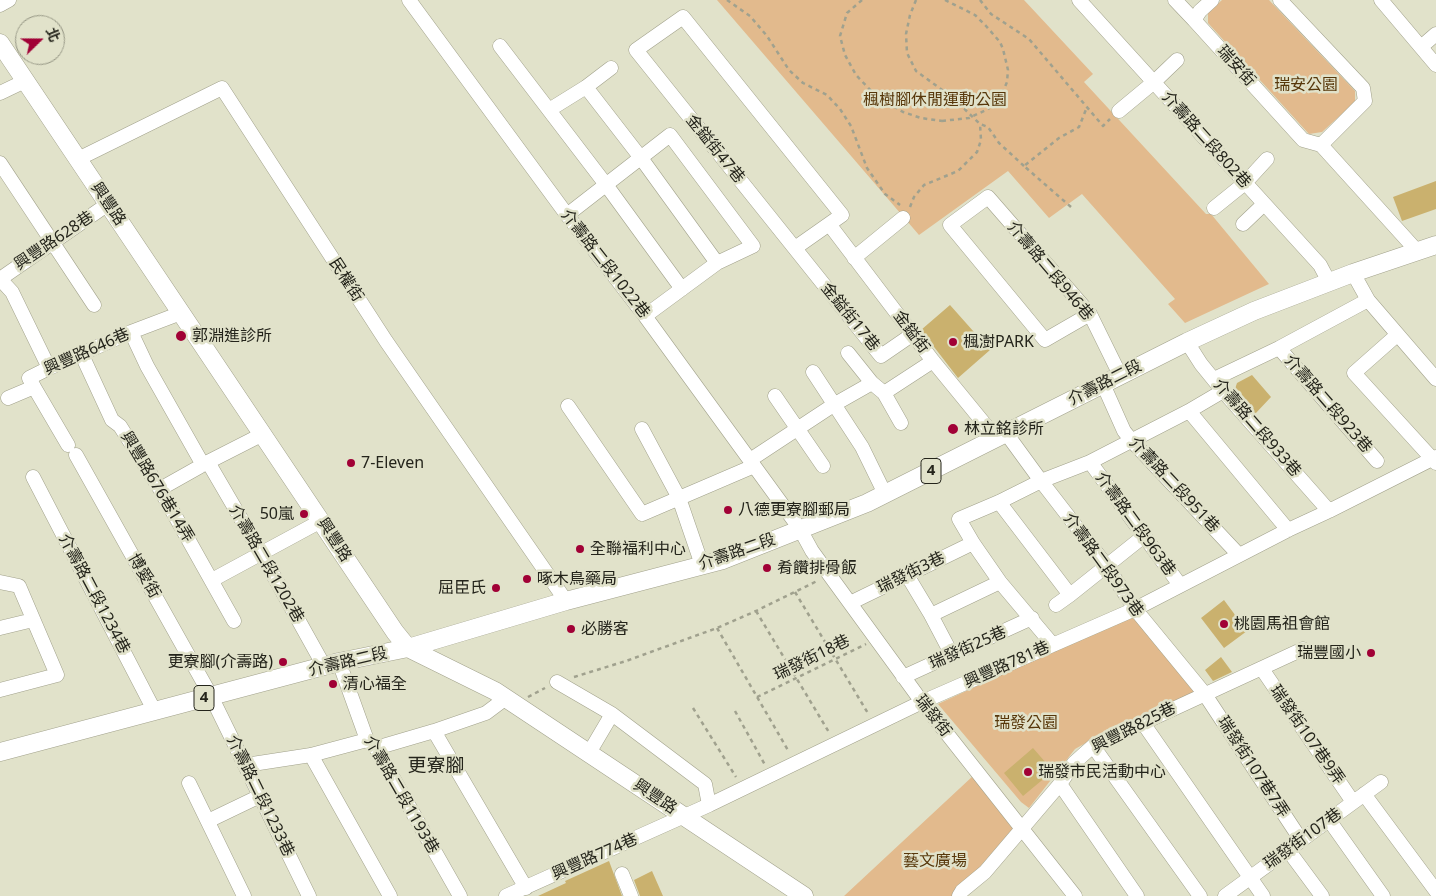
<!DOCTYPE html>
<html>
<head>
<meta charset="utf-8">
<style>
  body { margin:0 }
  #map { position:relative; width:1436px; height:896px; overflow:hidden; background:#e1e2ca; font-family:"Noto Sans","Noto Sans TC",sans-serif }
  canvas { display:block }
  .north { position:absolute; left:15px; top:15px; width:50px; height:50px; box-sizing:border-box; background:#e1e2ca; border:1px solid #959684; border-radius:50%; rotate:68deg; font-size:14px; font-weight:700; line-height:20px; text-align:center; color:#24241b }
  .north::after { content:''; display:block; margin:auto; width:18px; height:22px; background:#a10136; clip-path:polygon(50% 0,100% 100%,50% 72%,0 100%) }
</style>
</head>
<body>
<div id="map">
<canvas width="1436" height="896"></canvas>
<div class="north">北</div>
</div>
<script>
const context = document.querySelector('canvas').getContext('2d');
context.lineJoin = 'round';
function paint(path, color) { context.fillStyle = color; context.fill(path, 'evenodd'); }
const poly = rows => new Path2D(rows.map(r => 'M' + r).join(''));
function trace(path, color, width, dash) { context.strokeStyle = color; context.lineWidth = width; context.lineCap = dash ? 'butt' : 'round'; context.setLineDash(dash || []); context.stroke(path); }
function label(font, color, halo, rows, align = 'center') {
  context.font = font + ' "Noto Sans","Noto Sans TC",sans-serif'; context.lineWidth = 5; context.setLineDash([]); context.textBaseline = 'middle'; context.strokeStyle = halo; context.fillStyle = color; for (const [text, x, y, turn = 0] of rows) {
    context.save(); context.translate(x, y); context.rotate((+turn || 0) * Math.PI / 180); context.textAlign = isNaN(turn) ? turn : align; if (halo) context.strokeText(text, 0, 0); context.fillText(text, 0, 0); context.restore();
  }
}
paint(poly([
  [717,0,1024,0,1093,74,1084,82,1206,214,1211,214,1269,284,1185,323,1168,304,1175,299,1082,194,1049,218,1008,171,919,235],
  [1222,0,1269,0,1355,91,1355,102,1322,132,1309,134,1208,23,1208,13],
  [1133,614,1196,692,1091,740,1075,749,1029,808,1021,802,938,704],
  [974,775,1016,825,978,869,962,883,953,896,844,896]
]), '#e2ba8d');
paint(poly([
  [1436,181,1436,209,1402,221,1393,197],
  [950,305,990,350,958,378,921,330],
  [1252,375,1271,397,1255,414,1236,393,1235,389,1237,383],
  [1224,600,1247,631,1224,648,1201,618],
  [1221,657,1232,672,1213,681,1205,670],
  [1033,748,1053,771,1023,796,1004,773],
  [609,861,622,896,538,896,566,883,565,881],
  [652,871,663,896,640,896,634,880]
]), '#cab16e');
const minor = poly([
  [409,0,567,215,645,316,800,529,812,551,922,702,1075,896],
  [1079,0,1320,265,1329,282],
  [1175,0,1194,20],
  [1212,0,1200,11,1194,20,1303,140,1321,145,1417,251],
  [1280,0,1363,88,1365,101,1321,145],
  [1381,0,1436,65],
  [0,5,9,0],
  [500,46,607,186,682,289],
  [1421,47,1436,34],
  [586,87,641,158,717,263],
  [0,93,25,81],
  [549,110,586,87,611,68],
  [1119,111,1154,82,1177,60],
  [78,159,222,88,386,341,566,601],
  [0,163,94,305],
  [1214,208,1245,183,1267,159],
  [567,215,670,135,753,246,717,263,645,316],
  [829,224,933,361,996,438],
  [1243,224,1264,204],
  [795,248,842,215,683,17,636,50,881,356,913,334],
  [854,258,903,218],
  [1353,273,1368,300,1436,379],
  [0,279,108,204],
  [0,279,12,292,49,368],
  [1090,314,1045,340,950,225,988,197,1090,314,1120,375],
  [131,332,147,366,203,465],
  [1397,335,1354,373,1436,463],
  [1187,342,1201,364,1223,391,1329,511],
  [1279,348,1377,461],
  [81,353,112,420,120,426,160,489,234,621],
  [848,353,872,383,884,393,901,423],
  [813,372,862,447,885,494],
  [1214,379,1279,348,1368,300],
  [1103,384,1124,431,1132,441,1239,555],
  [34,387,68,445],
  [884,393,933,361],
  [775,396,823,466],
  [8,398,34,387,29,378,49,368,131,332,181,313],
  [568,406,642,514,754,466],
  [1189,411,1288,530],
  [642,429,679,498,702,565],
  [1006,433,1041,481,1106,565,1135,609,1204,693,1301,840],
  [76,455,211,696,309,896],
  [750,460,835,404,872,383],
  [208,462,261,553,324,666],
  [1090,462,1180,585],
  [33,477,155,712],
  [160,489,208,462,263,434],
  [999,502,1070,595],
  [907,575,931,615,952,655],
  [212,580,321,521],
  [0,582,19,586,57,675,0,690],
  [850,603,973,543],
  [1056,605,1070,595,1144,536],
  [931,615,1000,582],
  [0,628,33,620],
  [1053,645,1000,582,973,543,959,519,999,502,1041,481,1090,462,1189,411,1223,391],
  [339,662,367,740,376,748,460,896],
  [1262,669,1353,802],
  [903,677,1032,618],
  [557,682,612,714,705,784,709,805],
  [1143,723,1263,896],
  [434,731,526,888],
  [1093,746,1200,896],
  [376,748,434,731,486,713,506,698],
  [589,753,612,714],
  [311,755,390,896],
  [246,765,311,755,367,740],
  [189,783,244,896],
  [1060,784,1137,896],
  [1364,794,1436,891],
  [1329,820,1383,896],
  [208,821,260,796],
  [1288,850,1322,896],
  [622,874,631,896],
  [506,896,709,805,922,702,1135,609,1288,530,1329,511,1436,457],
  [959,896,962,891,985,872,1060,784,1074,763,1093,746,1303,649],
  [1225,896,1381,782]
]);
const major = poly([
  [0,43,395,632,408,648,495,691,804,896],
  [0,752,339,662,408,648,566,601,723,560,867,503,1187,342,1254,311,1353,273,1436,245]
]);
trace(minor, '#a1a18b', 15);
trace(major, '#a1a18b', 19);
trace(poly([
  [727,0,750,16,767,36,789,70,803,83,827,95,840,109,851,126,867,168,885,194,900,205],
  [862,0,847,13,840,36,845,55,856,75,875,95,903,112,921,118,942,121],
  [916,0,910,15,906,34,907,53,916,71,952,97,980,124,988,127,999,143,1024,166],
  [945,0,975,15,986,26,1000,42,1003,49,1008,70,1007,82,1000,99,988,109],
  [980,0,991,14,1029,39,1103,126,1110,119],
  [910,207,914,197,924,185,958,171,977,152,981,140,980,124],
  [1071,207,1024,166,1059,138,1079,127,1087,107],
  [795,592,869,715],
  [756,611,830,734],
  [717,628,789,752],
  [574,677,626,661,717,628,756,611,819,580],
  [528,697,545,688],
  [757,697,866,644],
  [693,708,736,777],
  [735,711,765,765]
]), '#a0a18e', 2.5, [4, 4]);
trace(minor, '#fff', 14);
trace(major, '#fff', 18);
trace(poly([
  [942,121,969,118,988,109]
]), '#a0a18e', 2.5, [4, 4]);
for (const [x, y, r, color] of [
  [181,336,6,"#a10136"],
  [953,342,5,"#a10136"],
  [953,429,6,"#a10136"],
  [351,463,5,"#a10136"],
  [728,510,5,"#a10136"],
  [304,514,5,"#a10136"],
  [580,549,5,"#a10136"],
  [767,568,5,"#a10136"],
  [527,579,5,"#a10136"],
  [496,588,5,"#a10136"],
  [1224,624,5,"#a10136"],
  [571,629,5,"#a10136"],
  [1371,653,5,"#a10136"],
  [283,662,5,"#a10136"],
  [333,684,5,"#a10136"],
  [1028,772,5,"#a10136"]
]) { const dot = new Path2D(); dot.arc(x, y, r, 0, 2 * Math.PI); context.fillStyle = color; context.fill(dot); trace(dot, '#e1e2ca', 2); }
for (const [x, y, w] of [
  [931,471,20],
  [204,698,20]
]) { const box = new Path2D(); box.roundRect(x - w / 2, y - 12.5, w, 25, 4); context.fillStyle = '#e1e2ca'; context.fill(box); trace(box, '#24241b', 1); }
label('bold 15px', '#24241b', null, [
  ["4",931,471],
  ["4",204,698]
]);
label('16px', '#24241b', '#e1e2ca', [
  ["瑞安街",1236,66,48],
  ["介壽路二段802巷",1206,140,48],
  ["金鎰街47巷",715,149,51],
  ["興豐路",108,204,56],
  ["興豐路628巷",54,241,-34],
  ["介壽路二段1022巷",605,264,52],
  ["介壽路二段946巷",1050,271,50],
  ["民權街",346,280,57],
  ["金鎰街17巷",850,317,51],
  ["金鎰街",911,332,53],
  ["興豐路646巷",87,352,-24],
  ["介壽路二段",1105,383,-27],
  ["介壽路二段923巷",1328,404,49],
  ["介壽路二段933巷",1257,428,49],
  ["介壽路二段951巷",1174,485,47],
  ["興豐路676巷14弄",157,487,59],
  ["介壽路二段963巷",1135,524,54],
  ["興豐路",334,540,57],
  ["介壽路二段",737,552,-19],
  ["介壽路二段1202巷",266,564,60],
  ["介壽路二段973巷",1103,565,54],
  ["瑞發街3巷",911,573,-26],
  ["博愛街",144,576,61],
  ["介壽路二段1234巷",94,594,62],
  ["瑞發街25巷",968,648,-24],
  ["瑞發街18巷",812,658,-26],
  ["介壽路二段",348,662,-13],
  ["興豐路781巷",1007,665,-24],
  ["瑞發街",933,716,52],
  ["興豐路825巷",1134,728,-27],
  ["瑞發街107巷9弄",1307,735,55],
  ["瑞發街107巷7弄",1253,767,57],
  ["介壽路二段1193巷",401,795,60],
  ["介壽路二段1233巷",260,796,64],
  ["興豐路",655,797,34],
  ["瑞發街107巷",1303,839,-36],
  ["興豐路774巷",595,857,-24]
]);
label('16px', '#57370a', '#e1e2ca', [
  ["瑞安公園",1306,85],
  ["楓樹腳休閒運動公園",935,100],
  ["瑞發公園",1026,723],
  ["藝文廣場",935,861]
]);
label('16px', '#24241b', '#e1e2ca', [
  ["郭淵進診所",192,336],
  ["楓澍PARK",963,342],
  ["林立銘診所",964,429],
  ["7-Eleven",361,463],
  ["八德更寮腳郵局",738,510],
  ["50嵐",294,514,"right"],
  ["全聯福利中心",590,549],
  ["肴饡排骨飯",777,568],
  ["啄木鳥藥局",537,579],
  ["屈臣氏",486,588,"right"],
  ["桃園馬祖會館",1234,624],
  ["必勝客",581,629],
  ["瑞豐國小",1361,653,"right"],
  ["更寮腳(介壽路)",273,662,"right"],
  ["清心福全",343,684],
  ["瑞發市民活動中心",1038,772]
], 'left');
label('19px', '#24241b', '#e1e2ca', [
  ["更寮腳",436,767]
]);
</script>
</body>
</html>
